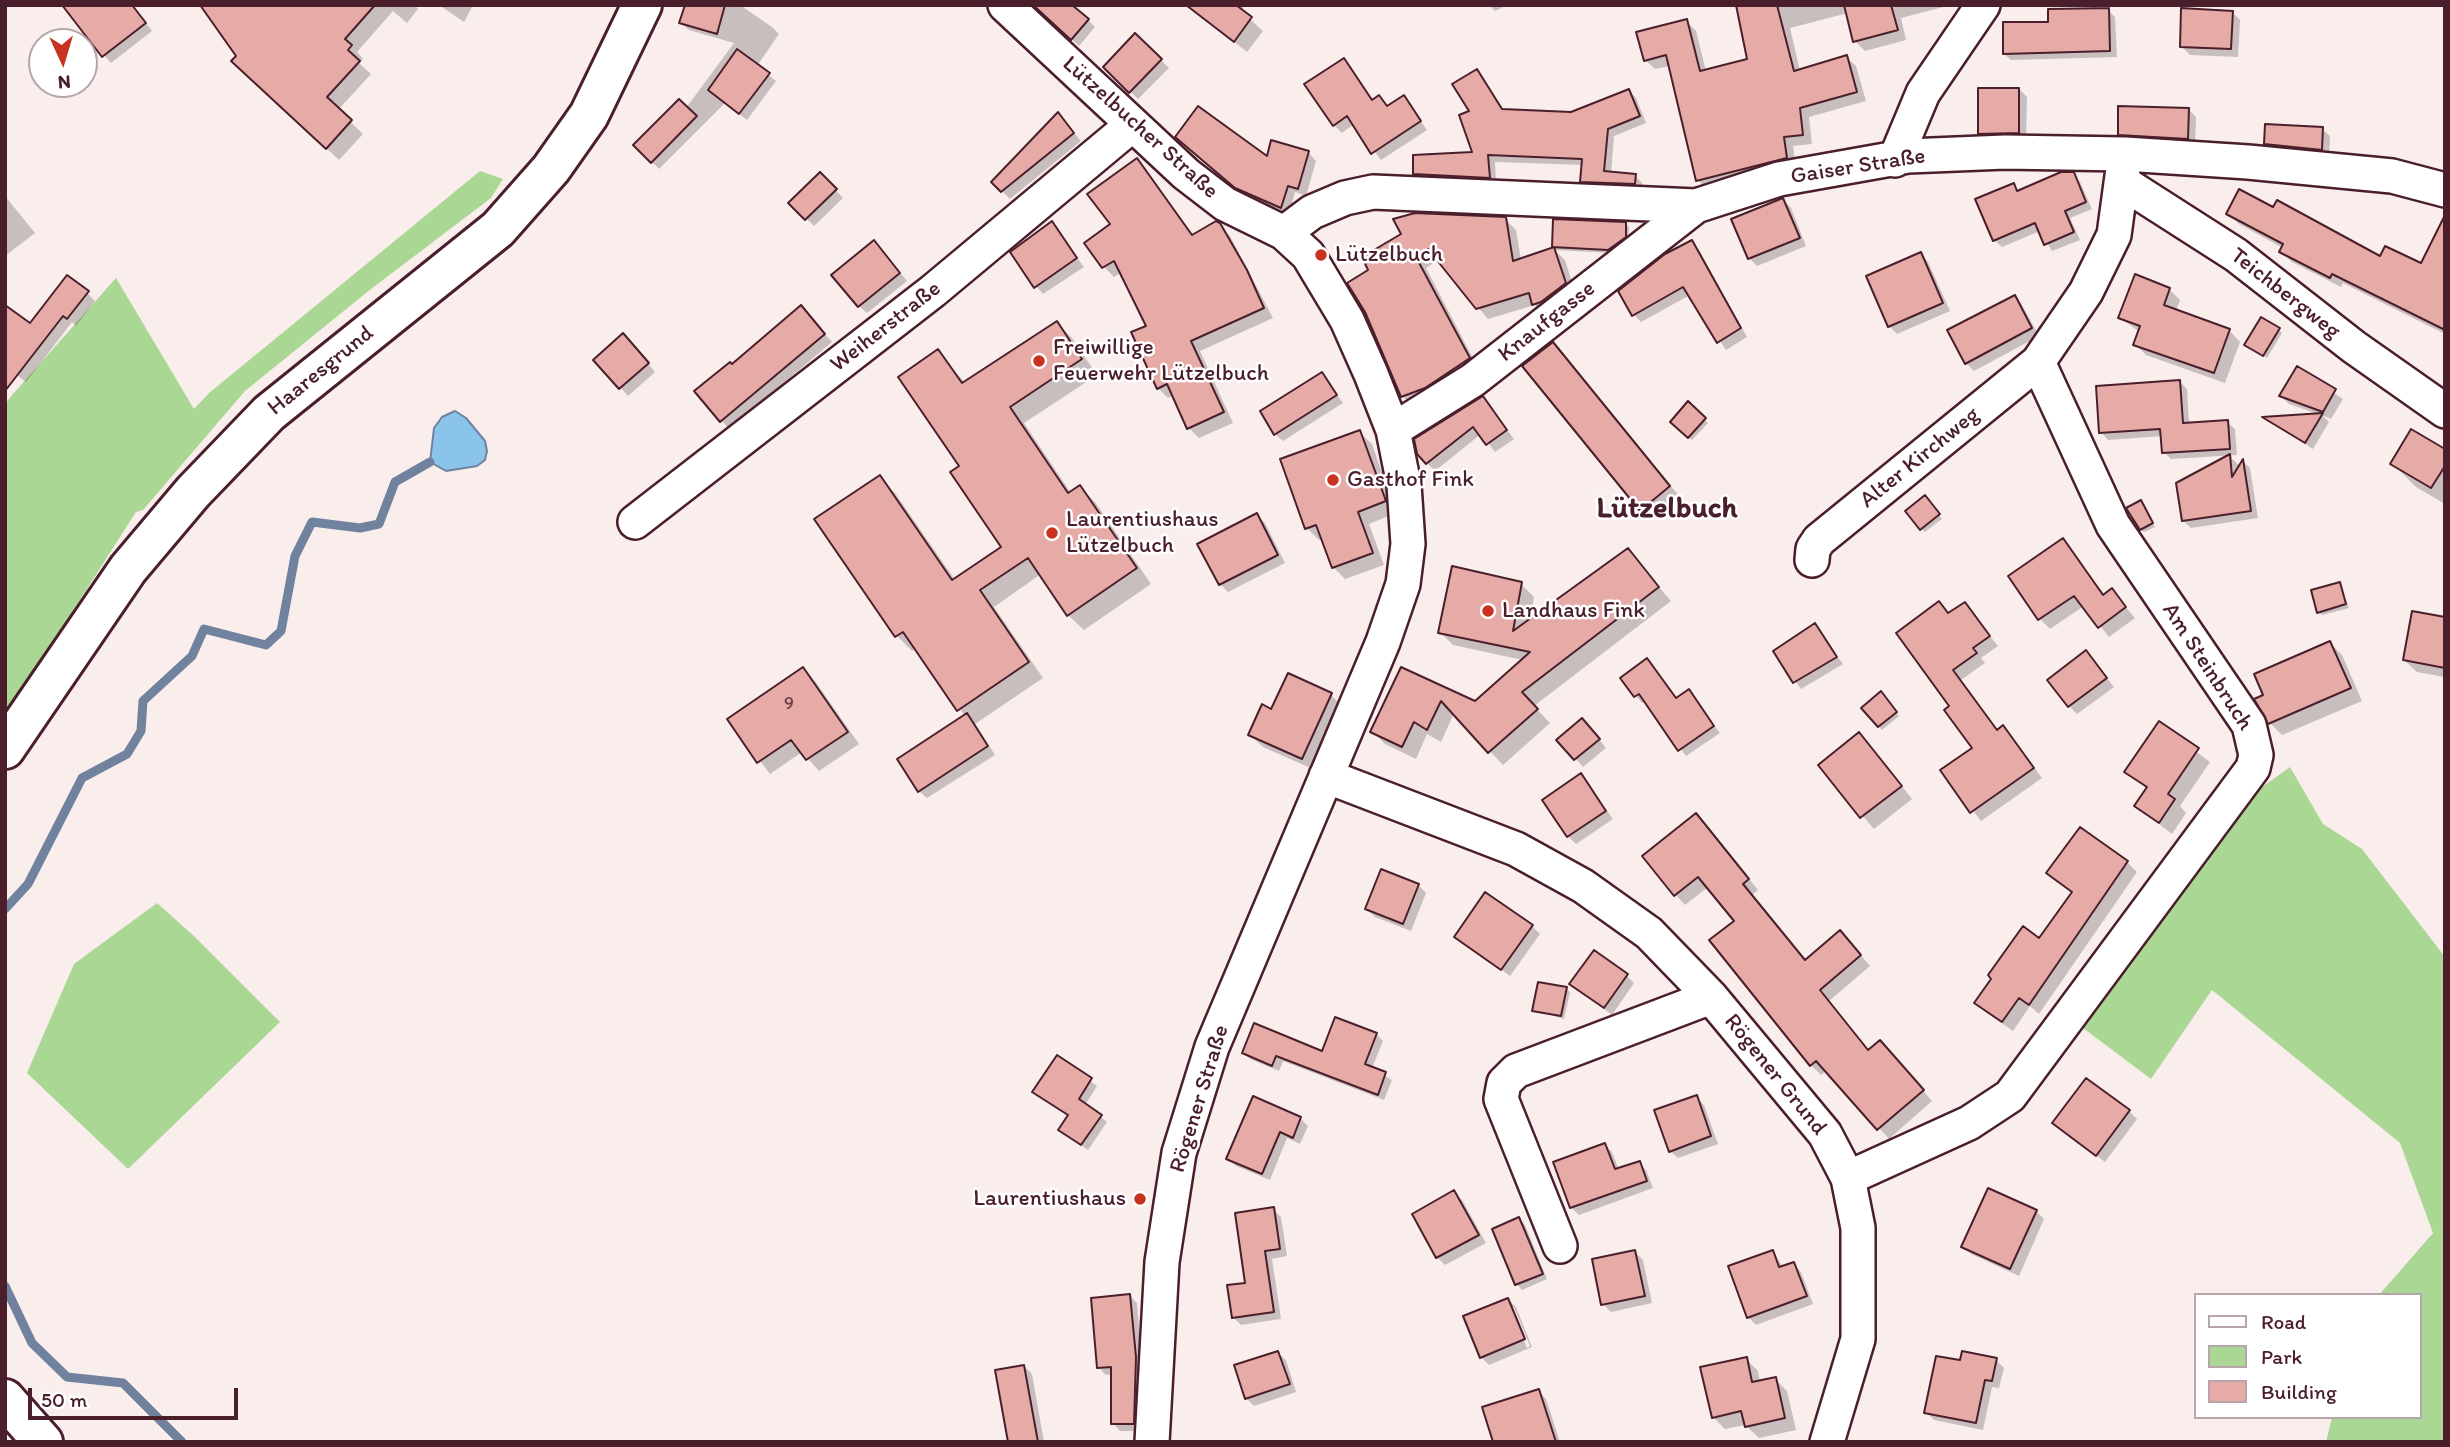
<!DOCTYPE html>
<html>
<head>
<meta charset="utf-8">
<style>
  body { margin:0 }
  #map { position:relative; width:2450px; height:1447px; overflow:hidden; background:#faeeed; font-family:Itim,sans-serif }
  canvas { display:block }
  .frame { position:absolute; inset:0; border:7px solid #4a1f2b; pointer-events:none }
  .legend { position:absolute; left:2194px; top:1293px; width:228px; height:126px; box-sizing:border-box; background:#fff; border:2px solid #b7a5aa; margin:0; padding:9px 12px; list-style:none; font-size:21px; color:#4a1f2b }
  .legend li { display:flex; align-items:center; gap:14px; height:35px }
  .legend b { width:35px; border:2px solid #b7a5aa }
  .north { position:absolute; left:28px; top:28px; width:70px; height:70px; box-sizing:border-box; background:#fff; border:2px solid #b7a5aa; border-radius:50%; rotate:176deg; font-size:19px; font-weight:700; line-height:28px; text-align:center; color:#4a1f2b }
  .north::after { content:''; display:block; margin:auto; width:24px; height:32px; background:#c8321e; clip-path:polygon(50% 0,100% 100%,50% 72%,0 100%) }
  .scale { position:absolute; left:28px; top:1388px; width:210px; height:32px; box-sizing:border-box; border:4px solid #4a1f2b; border-top:0; padding-left:9px; font-size:21px; line-height:24px; white-space:nowrap; color:#4a1f2b; -webkit-text-stroke:5px #fff; paint-order:stroke }
</style>
</head>
<body>
<div id="map">
<canvas width="2450" height="1447"></canvas>
<div class="frame"></div>
<ul class="legend">
<li><b style="height:9px;background:#fff"></b>Road</li>
<li><b style="height:19px;background:#abd795"></b>Park</li>
<li><b style="height:19px;background:#e6aba7"></b>Building</li>
</ul>
<div class="north">N</div>
<div class="scale">50 m</div>
</div>
<script>
const context = document.querySelector('canvas').getContext('2d');
context.lineJoin = 'round';
function paint(path, color) { context.fillStyle = color; context.fill(path, 'evenodd'); }
const poly = rows => new Path2D(rows.map(r => 'M' + r).join(''));
function trace(path, color, width, dash) { context.strokeStyle = color; context.lineWidth = width; context.lineCap = dash ? 'butt' : 'round'; context.setLineDash(dash || []); context.stroke(path); }
function label(font, color, halo, rows, align = 'center') {
  context.font = font + ' Itim,sans-serif'; context.lineWidth = 5; context.setLineDash([]); context.textBaseline = 'middle'; context.strokeStyle = halo; context.fillStyle = color; for (const [text, x, y, turn = 0] of rows) {
    context.save(); context.translate(x, y); context.rotate((+turn || 0) * Math.PI / 180); context.textAlign = isNaN(turn) ? turn : align; if (halo) context.strokeText(text, 0, 0); context.fillText(text, 0, 0); context.restore();
  }
}
paint(poly([
  [480,171,503,179,491,198,371,289,245,391,143,510,136,512,5,717,5,404,13,394,116,278,194,409,209,393],
  [2290,767,2323,824,2362,849,2445,957,2445,1442,2326,1442,2332,1417,2420,1417,2420,1295,2379,1295,2433,1233,2400,1143,2212,990,2151,1079,2075,1022,2251,795],
  [157,903,194,936,280,1022,128,1169,27,1073,74,964]
]), '#abd795');
const water = poly([
  [455,411,466,418,485,441,487,451,485,460,477,466,446,471,430,462,434,428,442,417,455,411]
]);
paint(water, '#8ac4ea');
trace(water, '#70829e', 2);
paint(poly([
  [132,5,152,31,111,63,104,55],
  [203,5,415,5,418,9,407,23,393,11,357,52,363,59,359,63,371,74,338,110,363,134,339,160,246,73,238,56],
  [439,5,473,5,464,22],
  [686,5,740,5,772,27,779,34,757,66,776,81,747,120,725,103,659,169,635,145,686,108,734,43,689,30,681,23],
  [1035,5,1088,20,1095,27,1079,46],
  [1187,5,1245,5,1241,11,1263,31,1247,52],
  [1489,5,1508,5,1495,11],
  [1736,5,1951,5,1901,18,1906,40,1865,51,1855,41,1848,13,1790,28,1800,71,1846,57,1856,66,1866,101,1809,117,1812,144,1793,146,1796,167,1708,190,1698,180,1670,66,1655,69,1645,60,1686,21,1696,31,1706,71,1749,60],
  [2108,10,2115,17,2117,57,2011,60,2004,54,2050,24],
  [2232,12,2240,20,2238,57,2190,55,2182,47],
  [1135,35,1169,68,1138,99,1105,67],
  [1344,60,1374,101,1379,97,1388,107,1403,97,1427,130,1381,160,1354,124,1342,133,1334,125],
  [1477,71,1504,110,1571,114,1629,91,1636,98,1646,123,1614,136,1611,174,1635,176,1642,183,1641,191,1589,188,1582,181,1584,165,1495,162,1496,184,1423,181,1415,174,1475,154,1471,112],
  [2019,89,2027,97,2026,140,1987,141,1979,133],
  [2188,109,2196,117,2195,146,2127,142,2119,134],
  [1066,123,1081,141,1010,199,993,182],
  [2322,129,2330,136,2329,157,2273,151,2265,144],
  [1272,142,1309,153,1316,161,1306,196,1295,192,1289,214,1245,195,1185,145,1268,159],
  [1137,161,1194,236,1219,225,1230,236,1273,318,1200,351,1233,423,1199,438,1189,428,1174,395,1168,398,1158,388,1148,326,1122,272,1114,277,1104,267,1112,224],
  [820,174,843,198,814,226,791,203],
  [2073,174,2080,182,2092,209,2070,218,2080,240,2052,251,2040,231,2002,247,1994,240,2014,185,2020,192],
  [5,196,35,233,5,256],
  [1783,200,1791,208,1806,246,1757,266,1749,258],
  [2228,214,2381,258,2422,265,2445,219,2445,334,2343,283,2341,287,2292,262,2281,251,2283,248,2239,224],
  [1505,219,1516,230,1521,260,1626,224,1629,227,1628,240,1612,253,1554,250,1565,260,1576,295,1545,315,1535,305,1488,319,1438,260,1426,268,1479,370,1413,406,1402,396,1370,271],
  [1052,224,1084,267,1043,294,1036,286],
  [1691,242,1699,250,1747,337,1726,350,1690,295,1641,322,1633,314],
  [881,250,907,281,867,313,859,306],
  [1920,254,1928,262,1950,311,1897,334,1889,326],
  [2169,289,2180,300,2176,311,2229,330,2240,342,2225,383,2146,355,2135,344,2140,332,2120,318],
  [87,293,95,301,76,326,72,322,26,382,5,366,30,326],
  [2015,297,2022,305,2039,336,1974,371,1966,363],
  [808,315,832,342,729,429,697,392],
  [1057,323,1072,338,1097,375,1024,423,1071,493,1079,487,1095,502,1151,584,1084,630,1068,615,1041,574,994,607,1043,678,975,724,995,755,927,798,919,791,965,716,916,648,912,651,897,636,879,477,895,493,955,580,1004,547,962,466,938,351,965,383],
  [2279,330,2282,333,2267,358,2250,348],
  [631,343,655,372,628,396,596,360],
  [1563,355,1680,497,1652,520,1641,510],
  [2297,369,2343,399,2331,419,2322,415,2329,422,2313,449,2266,419,2321,415,2289,404,2281,396],
  [1322,374,1343,403,1283,441,1275,434],
  [2180,382,2187,389,2189,424,2227,422,2235,429,2237,455,2171,459,2164,452,2163,436,2108,440,2101,432],
  [1483,399,1514,439,1495,452,1481,434,1435,471,1427,463],
  [1688,404,1708,423,1692,440,1672,422],
  [1359,432,1372,444,1396,513,1369,524,1384,565,1345,579,1333,567,1323,539,1319,540,1307,528],
  [2445,451,2445,504,2416,487,2392,463],
  [2230,457,2238,464,2238,470,2243,461,2250,468,2258,518,2191,528,2183,521],
  [1928,501,1942,519,1925,532,1922,529],
  [2141,502,2155,527,2144,532,2141,529],
  [1257,516,1265,523,1285,563,1228,592,1220,584],
  [2063,540,2105,595,2111,590,2135,618,2109,637,2084,606,2050,629,2040,619],
  [1627,550,1671,601,1534,706,1550,723,1503,765,1454,713,1441,742,1427,734,1416,759,1385,744,1372,731,1402,669,1475,703,1523,660,1453,645,1440,632,1521,584,1534,597,1530,621],
  [2340,584,2349,608,2322,615,2319,612],
  [1939,604,1950,615,1964,604,1998,646,1981,658,1985,663,1961,680,1998,731,2003,727,2012,737,2042,778,1981,821,1942,771,1974,748,1952,706],
  [2445,619,2445,677,2417,672,2404,660],
  [1814,626,1843,664,1801,689,1775,652],
  [2330,643,2342,655,2362,701,2282,735,2270,723,2266,696],
  [2086,652,2114,687,2077,714,2069,706],
  [803,669,815,681,859,744,819,771,802,752,770,774,729,719],
  [1289,675,1331,695,1343,707,1315,770,1263,747,1250,735,1272,711],
  [1622,678,1677,699,1689,691,1720,733,1686,756,1646,700,1642,703],
  [1884,697,1899,716,1882,730,1864,708],
  [2159,724,2210,762,2180,806,2186,813,2172,834,2136,806,2147,789,2126,771],
  [1590,728,1606,748,1583,767,1559,740],
  [1871,747,1912,799,1874,829,1820,766],
  [1581,775,1613,819,1576,844,1568,836],
  [1706,826,1758,890,1752,895,1806,961,1850,943,1870,966,1829,1001,1869,1052,1890,1052,1932,1101,1889,1139,1827,1070,1821,1075,1811,1065,1736,921,1708,887,1685,905,1675,894],
  [2127,862,2137,872,2039,1014,2030,1006,2013,1031,1987,1013,1977,1003,2039,940,2073,893,2049,873],
  [1418,885,1426,893,1411,931,1375,917,1367,909],
  [1532,926,1540,934,1510,976,1456,937],
  [1627,976,1634,983,1612,1015,1572,984],
  [1566,989,1570,992,1564,1019,1534,1010],
  [1376,1034,1383,1041,1372,1068,1392,1080,1384,1100,1283,1061,1279,1071,1250,1059,1244,1053,1323,1054],
  [1057,1057,1097,1086,1085,1105,1107,1122,1088,1150,1060,1130,1069,1117,1035,1092],
  [1696,1097,1704,1105,1718,1144,1678,1158,1670,1151],
  [2129,1111,2137,1119,2105,1162,2054,1123],
  [1300,1118,1308,1126,1300,1144,1287,1138,1270,1180,1236,1166,1228,1159],
  [1605,1145,1612,1152,1619,1170,1639,1163,1646,1170,1653,1188,1579,1215,1572,1208,1556,1163],
  [1454,1193,1462,1200,1486,1243,1445,1265,1437,1257],
  [1273,1209,1281,1217,1287,1256,1272,1259,1281,1319,1241,1325,1233,1317],
  [2036,1211,2044,1219,2019,1276,1971,1254,1963,1246],
  [1519,1219,1525,1225,1547,1279,1522,1290,1517,1284],
  [1635,1252,1643,1260,1652,1303,1611,1312,1603,1304],
  [1773,1252,1783,1267,1793,1264,1801,1272,1813,1304,1756,1325,1748,1317],
  [1130,1296,1137,1303,1142,1365,1140,1431,1120,1431,1113,1423,1113,1374,1106,1375,1099,1368],
  [1508,1300,1516,1307,1532,1347,1489,1365,1481,1357],
  [1510,1307,1514,1307,1530,1346,1527,1348],
  [1278,1353,1286,1360,1296,1392,1254,1406,1246,1398],
  [1746,1359,1758,1371,1760,1382,1775,1379,1787,1391,1796,1430,1759,1438,1745,1425,1725,1429,1713,1417],
  [1996,1360,2004,1368,1999,1388,1992,1387,1983,1430,1934,1420,1926,1412,1961,1363],
  [1024,1366,1032,1374,1044,1442,1010,1442],
  [1538,1391,1546,1399,1560,1442,1495,1442]
]), '#0003');
trace(poly([
  [5,909,28,884,82,778,127,754,141,731,143,701,192,656,204,629,266,645,281,631,295,556,312,522,360,528,379,524,395,482,430,462],
  [5,1286,32,1343,67,1377,123,1383,182,1442]
]), '#70829e', 9);
const building = poly([
  [62,5,132,5,146,23,102,57,62,5],
  [200,5,375,5,345,39,352,45,348,50,360,61,327,97,352,120,326,149,231,61,236,56,200,5],
  [685,5,725,5,717,34,679,23,685,5],
  [1033,5,1072,5,1089,19,1071,40,1033,5],
  [1186,5,1236,5,1252,17,1234,42,1186,5],
  [1736,5,1777,5,1794,71,1847,55,1857,92,1800,108,1803,135,1784,137,1787,158,1696,181,1666,55,1644,61,1636,32,1687,19,1700,71,1747,59,1736,5],
  [1844,5,1891,5,1898,30,1853,42,1844,5],
  [2109,8,2110,51,2003,54,2003,22,2048,22,2048,9,2109,8],
  [2181,8,2233,11,2231,49,2180,47,2181,8],
  [1135,33,1162,59,1129,93,1103,67,1135,33],
  [737,49,770,73,739,114,708,90,737,49],
  [1344,58,1372,100,1379,95,1387,106,1404,95,1421,121,1371,154,1347,116,1333,126,1304,84,1344,58],
  [1477,69,1502,109,1571,112,1629,89,1640,116,1608,129,1604,171,1636,174,1635,184,1580,182,1582,159,1488,155,1490,178,1413,174,1413,155,1472,152,1459,115,1469,111,1452,84,1477,69],
  [1978,88,2019,88,2019,133,1978,134,1978,88],
  [679,99,697,116,651,163,633,145,679,99],
  [1198,106,1267,156,1271,140,1309,151,1298,189,1288,186,1281,208,1235,188,1175,137,1198,106],
  [2118,106,2189,108,2188,139,2118,135,2118,106],
  [1058,112,1074,133,1001,192,991,182,1058,112],
  [2265,124,2323,127,2322,150,2264,144,2265,124],
  [1137,158,1192,235,1216,221,1220,223,1247,270,1264,308,1191,341,1224,412,1187,429,1167,384,1157,389,1131,332,1146,326,1114,261,1102,268,1084,243,1110,224,1087,194,1137,158],
  [820,172,837,189,805,220,788,203,820,172],
  [2061,172,2074,172,2086,202,2065,211,2074,232,2044,245,2035,223,1993,241,1975,199,2014,183,2017,191,2061,172],
  [2239,189,2273,207,2277,200,2380,256,2385,246,2421,263,2445,215,2445,330,2332,274,2330,278,2279,252,2283,244,2226,214,2239,189],
  [1783,198,1800,238,1748,259,1731,219,1783,198],
  [1415,213,1506,217,1513,261,1554,247,1566,283,1541,302,1532,305,1529,293,1476,309,1428,249,1416,257,1470,358,1425,388,1401,397,1365,312,1347,283,1368,270,1362,257,1401,234,1393,219,1415,213],
  [1553,219,1626,222,1626,237,1608,250,1552,247,1553,219],
  [1052,221,1077,258,1034,288,1010,252,1052,221],
  [874,240,900,273,858,307,831,275,874,240],
  [1692,240,1741,328,1717,343,1683,287,1632,316,1618,291,1665,254,1692,240],
  [1921,252,1943,303,1888,327,1866,276,1921,252],
  [2135,274,2170,288,2164,305,2230,329,2214,373,2133,345,2140,326,2118,318,2135,274],
  [67,275,89,291,67,319,63,316,5,391,5,305,30,323,67,275],
  [2015,295,2032,328,1965,364,1947,330,2015,295],
  [801,305,825,334,720,422,694,391,730,362,732,364,801,305],
  [2261,317,2280,328,2263,356,2244,345,2261,317],
  [1057,321,1082,359,1010,407,1068,493,1080,485,1137,568,1067,616,1028,558,980,590,1029,662,957,711,903,632,895,637,814,519,880,475,952,580,1001,547,950,472,959,466,898,377,938,349,962,383,1057,321],
  [623,333,649,363,619,389,593,360,623,333],
  [1553,342,1670,486,1640,511,1522,366,1553,342],
  [2297,366,2336,389,2323,412,2279,396,2297,366],
  [1322,372,1337,395,1274,435,1260,411,1322,372],
  [2180,380,2183,423,2228,420,2230,449,2162,453,2160,429,2099,433,2096,386,2180,380],
  [1483,396,1507,430,1486,445,1473,427,1426,464,1417,454,1414,439,1483,396],
  [1688,401,1706,418,1688,438,1670,422,1688,401],
  [2323,413,2305,443,2262,417,2323,413],
  [2411,429,2445,449,2445,466,2431,488,2390,464,2411,429],
  [1360,430,1386,501,1358,512,1373,553,1332,568,1316,525,1305,529,1280,459,1360,430],
  [2230,454,2232,477,2243,459,2251,511,2182,521,2176,483,2230,454],
  [1925,495,1940,514,1920,530,1905,511,1925,495],
  [2141,500,2153,523,2140,530,2126,508,2141,500],
  [1257,513,1278,555,1219,585,1197,544,1257,513],
  [2063,538,2103,595,2112,588,2126,607,2098,628,2074,596,2038,620,2008,576,2063,538],
  [1628,548,1659,587,1522,692,1538,709,1488,753,1441,701,1427,730,1414,722,1402,747,1370,732,1401,667,1475,701,1530,652,1438,633,1452,566,1522,582,1513,631,1628,548],
  [2340,582,2346,604,2317,613,2311,590,2340,582],
  [1939,601,1948,613,1965,602,1990,636,1973,648,1977,653,1953,670,1997,730,2003,725,2034,768,1970,813,1940,770,1972,748,1944,710,1949,706,1896,633,1939,601],
  [2412,611,2445,617,2445,668,2403,660,2412,611],
  [1815,623,1837,657,1793,683,1773,651,1815,623],
  [2330,641,2351,688,2268,724,2254,699,2263,695,2254,674,2330,641],
  [2086,650,2107,678,2068,707,2047,680,2086,650],
  [1647,658,1676,698,1689,689,1714,726,1678,751,1639,694,1634,697,1620,678,1647,658],
  [803,667,848,732,806,760,791,740,757,763,727,719,803,667],
  [1288,673,1332,693,1302,759,1248,735,1262,704,1271,709,1288,673],
  [1881,691,1897,712,1878,727,1861,708,1881,691],
  [967,713,988,746,918,792,897,759,967,713],
  [1582,718,1600,739,1574,760,1556,740,1582,718],
  [2159,721,2199,748,2168,794,2175,799,2159,823,2134,806,2147,787,2124,772,2159,721],
  [1859,732,1902,786,1860,818,1818,765,1859,732],
  [1581,773,1606,811,1567,837,1542,800,1581,773],
  [1696,813,1749,879,1743,884,1805,960,1840,930,1861,955,1820,990,1868,1050,1880,1040,1924,1090,1877,1130,1816,1061,1810,1066,1709,940,1734,921,1698,877,1674,896,1642,856,1696,813],
  [2080,827,2128,861,2029,1005,2019,998,2002,1022,1974,1003,1991,979,1988,975,2023,926,2039,938,2072,892,2046,873,2080,827],
  [1381,869,1419,884,1403,924,1365,909,1381,869],
  [1485,892,1533,925,1501,970,1454,937,1485,892],
  [1594,950,1628,974,1604,1008,1569,984,1594,950],
  [1538,982,1567,987,1561,1016,1532,1011,1538,982],
  [1335,1017,1377,1033,1365,1064,1386,1072,1378,1095,1276,1056,1272,1066,1242,1053,1254,1023,1322,1051,1335,1017],
  [1057,1055,1092,1078,1079,1099,1102,1115,1081,1145,1058,1130,1068,1115,1032,1092,1057,1055],
  [2086,1078,2130,1110,2096,1156,2052,1123,2086,1078],
  [1697,1095,1711,1136,1669,1152,1654,1110,1697,1095],
  [1253,1096,1301,1117,1293,1138,1280,1132,1262,1174,1226,1159,1253,1096],
  [1605,1143,1615,1169,1640,1161,1647,1181,1570,1208,1553,1162,1605,1143],
  [1988,1188,2037,1210,2010,1269,1961,1247,1988,1188],
  [1454,1190,1479,1235,1436,1258,1412,1214,1454,1190],
  [1274,1207,1280,1249,1265,1251,1274,1312,1232,1318,1227,1285,1245,1283,1235,1213,1274,1207],
  [1519,1217,1543,1274,1515,1285,1492,1229,1519,1217],
  [1635,1250,1645,1296,1601,1305,1592,1259,1635,1250],
  [1773,1250,1779,1267,1794,1262,1807,1296,1747,1318,1728,1266,1773,1250],
  [1130,1294,1136,1357,1134,1424,1111,1424,1111,1367,1097,1368,1091,1298,1130,1294],
  [1508,1298,1525,1339,1480,1358,1463,1316,1508,1298],
  [1278,1351,1290,1384,1245,1399,1234,1365,1278,1351],
  [1962,1351,1997,1358,1992,1381,1985,1380,1976,1423,1924,1413,1936,1356,1960,1360,1962,1351],
  [1747,1357,1752,1382,1776,1377,1785,1418,1745,1427,1741,1411,1712,1418,1700,1367,1747,1357],
  [1024,1365,1038,1442,1008,1442,995,1370,1024,1365],
  [1539,1389,1556,1442,1493,1442,1482,1407,1539,1389]
]);
paint(building, '#e6aba7');
trace(building, '#4a1f2b', 2);
const street = poly([
  [1005,5,1186,174,1225,204,1284,233,1308,255,1347,320,1371,374,1393,430,1404,485,1408,544,1403,584,1383,642,1212,1047,1179,1153,1162,1262,1152,1442],
  [1895,160,1923,93,1983,5],
  [2122,182,2236,255,2354,347,2445,411],
  [1284,233,1312,212,1345,198,1373,192,1696,206,1779,179,1908,156,2005,152,2125,154,2248,162,2392,176,2445,190],
  [1393,430,1473,380,1696,206],
  [635,522,933,291,1132,125],
  [1812,560,1813,549,1819,540,2038,362],
  [1326,776,1516,849,1583,886,1649,933,1711,997,1825,1134,1848,1178,1858,1228,1858,1339,1827,1442],
  [1848,1178,1969,1123,2010,1096,2253,768,2256,755,2249,725,2113,525,2038,362,2086,292,2114,235,2125,154],
  [1560,1246,1501,1099,1504,1083,1516,1071,1711,997]
]);
const secondary = poly([
  [5,749,128,569,193,492,269,413,498,229,551,169,589,115,642,5],
  [5,1399,43,1442]
]);
trace(street, '#4a1f2b', 38);
trace(secondary, '#4a1f2b', 44);
trace(street, '#fff', 33);
trace(secondary, '#fff', 38);
for (const [x, y, r, color] of [
  [1321,255,7,"#c8321e"],
  [1039,361,7,"#c8321e"],
  [1333,480,7,"#c8321e"],
  [1052,533,7,"#c8321e"],
  [1488,611,7,"#c8321e"],
  [1140,1199,7,"#c8321e"]
]) { const dot = new Path2D(); dot.arc(x, y, r, 0, 2 * Math.PI); context.fillStyle = color; context.fill(dot); trace(dot, '#fff', 2.5); }
label('19px', '#71424a', null, [
  ["9",789,704]
]);
label('23px', '#4a1f2b', '#fff', [
  ["Lützelbucher Straße",1140,128,42],
  ["Gaiser Straße",1858,167,-9],
  ["Teichbergweg",2285,294,38],
  ["Knaufgasse",1547,322,-38],
  ["Weiherstraße",886,327,-38],
  ["Haaresgrund",321,371,-39],
  ["Alter Kirchweg",1920,458,-39],
  ["Am Steinbruch",2207,667,57],
  ["Rögener Grund",1775,1075,51],
  ["Rögener Straße",1200,1099,-73]
]);
label('23px', '#4a1f2b', '#fff', [
  ["Lützelbuch",1335,255],
  ["Freiwillige",1053,348],
  ["Feuerwehr Lützelbuch",1053,374],
  ["Gasthof Fink",1347,480],
  ["Laurentiushaus",1066,520],
  ["Lützelbuch",1066,546],
  ["Landhaus Fink",1502,611],
  ["Laurentiushaus",1126,1199,"right"]
], 'left');
label('bold 30px', '#4a1f2b', '#fff', [
  ["Lützelbuch",1667,509]
]);
</script>
</body>
</html>
